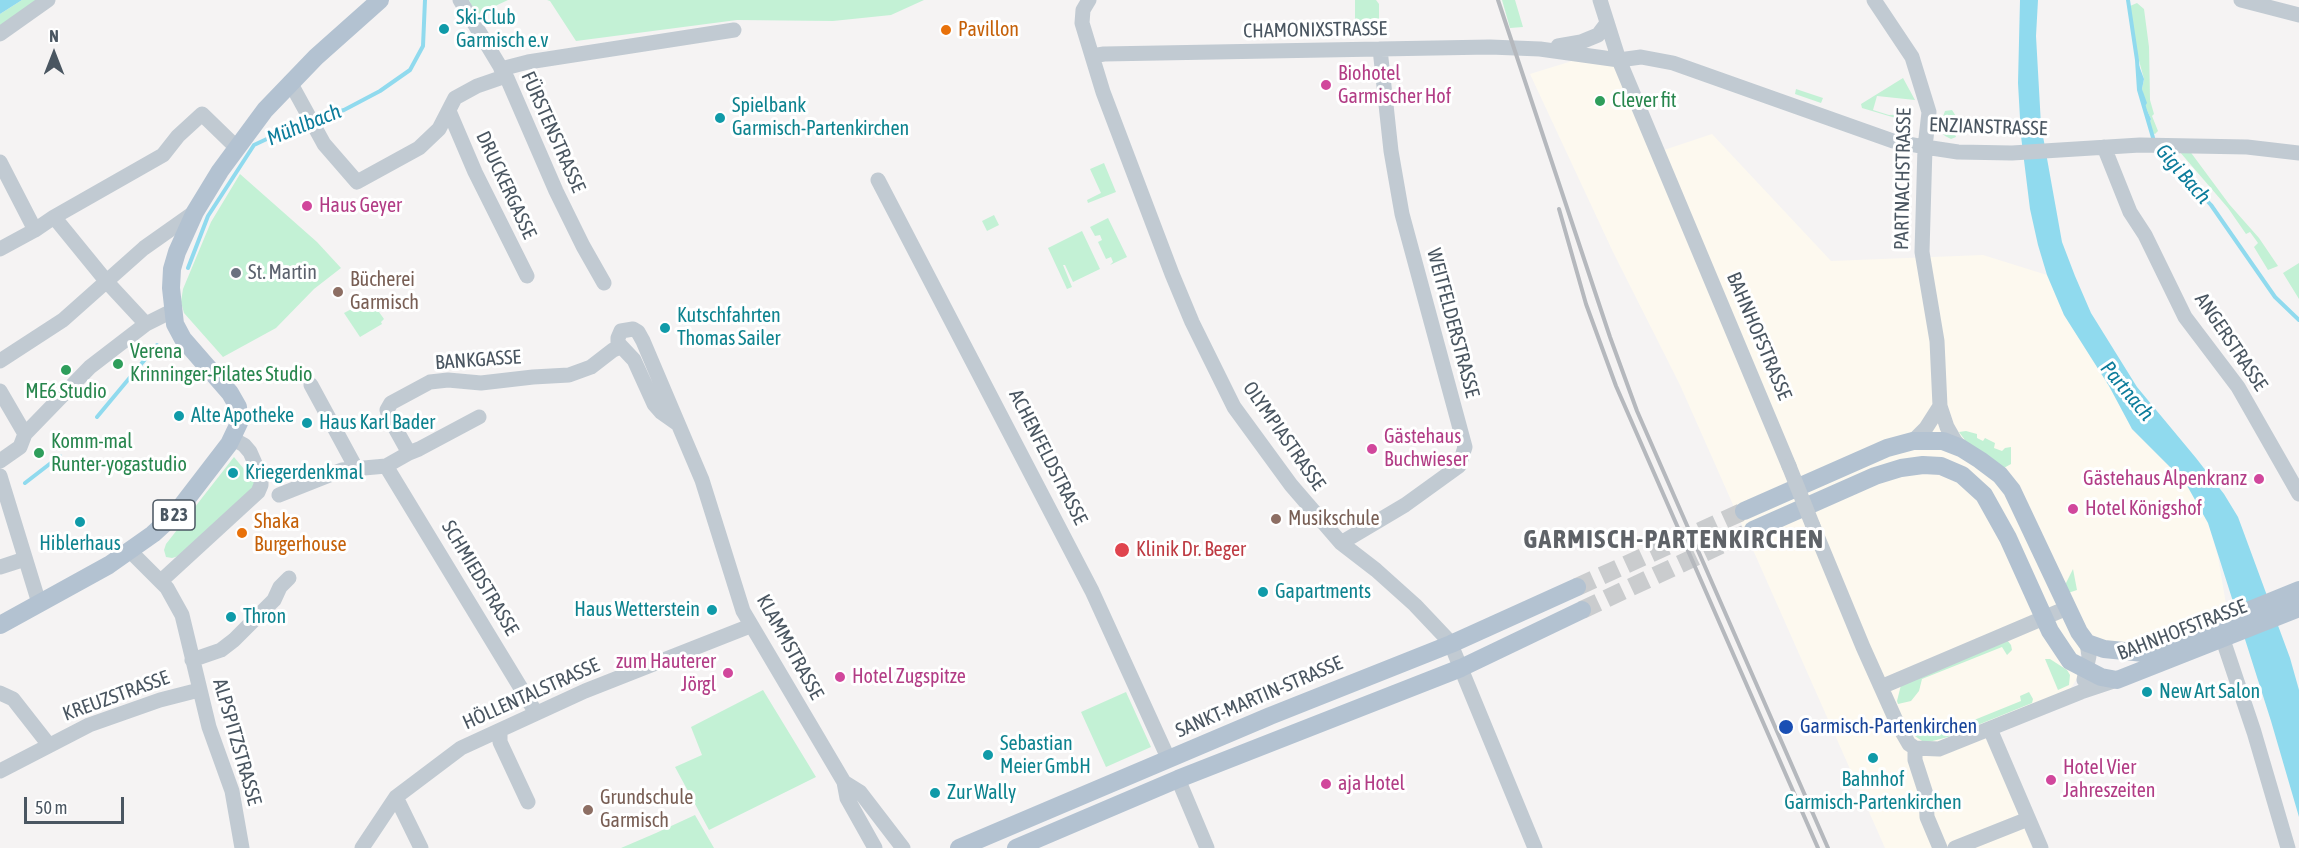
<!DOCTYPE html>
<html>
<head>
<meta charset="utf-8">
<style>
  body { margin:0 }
  #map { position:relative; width:2299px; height:848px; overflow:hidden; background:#f5f3f3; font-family:"Asap Condensed",sans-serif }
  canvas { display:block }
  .north { position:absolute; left:24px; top:24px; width:60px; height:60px; -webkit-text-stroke:4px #fff; paint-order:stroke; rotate:0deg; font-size:16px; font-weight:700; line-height:24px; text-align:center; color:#4a5661 }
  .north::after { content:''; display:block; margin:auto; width:21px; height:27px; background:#4a5661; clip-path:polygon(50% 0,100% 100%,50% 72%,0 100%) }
  .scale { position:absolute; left:24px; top:797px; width:100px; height:27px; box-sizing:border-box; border:3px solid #4a5661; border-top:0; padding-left:8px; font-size:18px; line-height:21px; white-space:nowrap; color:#4a5661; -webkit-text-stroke:4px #fff; paint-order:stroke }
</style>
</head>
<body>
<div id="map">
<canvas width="2299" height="848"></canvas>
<div class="north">N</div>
<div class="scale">50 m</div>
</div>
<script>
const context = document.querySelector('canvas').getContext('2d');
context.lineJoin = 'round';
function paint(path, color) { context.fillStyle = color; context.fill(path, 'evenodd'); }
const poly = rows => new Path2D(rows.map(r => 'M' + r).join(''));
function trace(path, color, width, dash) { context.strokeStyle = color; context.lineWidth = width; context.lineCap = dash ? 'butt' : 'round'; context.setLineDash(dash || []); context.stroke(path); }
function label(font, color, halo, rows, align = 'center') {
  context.font = font + ' "Asap Condensed",sans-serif'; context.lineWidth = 6; context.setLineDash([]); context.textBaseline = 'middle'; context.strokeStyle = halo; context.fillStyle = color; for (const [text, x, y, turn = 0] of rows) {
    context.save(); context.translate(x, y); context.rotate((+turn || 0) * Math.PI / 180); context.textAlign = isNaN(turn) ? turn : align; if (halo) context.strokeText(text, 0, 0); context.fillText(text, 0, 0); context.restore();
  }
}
paint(poly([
  [1611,49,1661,151,1712,134,1831,261,1983,255,2047,275,2064,315,2109,386,2132,429,2185,482,2195,498,2208,523,2218,557,2226,604,2140,638,2080,653,2080,674,2069,691,1985,726,2032,848,1885,848,1680,385,1613,252,1530,74]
]), '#fdf9ef');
paint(poly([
  [22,0,41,0,0,28,0,14],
  [469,0,508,0,476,15],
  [547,0,924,0,891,15,833,21,737,20,576,41,550,1],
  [1355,0,1376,0,1379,4,1379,32,1355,34],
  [1502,0,1515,0,1523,27,1510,28],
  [2137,3,2144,9,2149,47,2150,100,2154,114,2152,116,2158,131,2155,134,2152,133,2149,125,2151,119,2145,106,2142,89,2144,79,2134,42,2130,6],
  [1903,78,1915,100,1877,96,1873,110,1889,115,1913,114,1909,122,1862,108,1861,104],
  [1796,89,1823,98,1821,103,1795,94],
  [1952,110,1963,127,1941,122,1945,111],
  [1940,126,1950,127,1954,131,1956,137,1951,139,1945,136,1941,132],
  [2189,150,2229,204,2259,238,2278,266,2268,270,2254,247,2258,243,2250,232,2246,234,2228,208,2179,151],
  [1104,163,1116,192,1088,203,1087,200,1101,193,1090,169],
  [240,174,317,242,341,268,314,289,276,328,223,357,184,313,181,302,183,289,211,222],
  [994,215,999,225,987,231,982,221],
  [1108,218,1127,257,1110,265,1113,262,1111,257,1106,259,1098,242,1102,240,1100,235,1095,236,1090,227],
  [1082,231,1100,269,1073,282,1065,265,1063,265,1072,287,1067,289,1048,248],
  [2299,263,2299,299,2283,273],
  [374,297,382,310,379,312,384,319,381,322,382,324,360,337,344,313],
  [1966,431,1977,434,1977,438,1983,441,1985,438,1995,443,1994,448,2002,451,2005,448,2011,447,2011,464,2002,469,1968,444,1959,432],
  [234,457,258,486,179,556,172,558,166,557,164,550,166,544],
  [2073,569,2077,590,2068,593,2065,585],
  [2007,640,2011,645,2012,650,2007,655,2002,647,1922,679,1919,691,1911,701,1898,704,1897,701,1901,685],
  [2045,659,2050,659,2067,670,2070,675,2069,685,2058,690],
  [763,690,816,777,709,830,675,767,702,755,691,727],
  [1126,692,1151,747,1106,767,1081,712],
  [2029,692,2033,699,2032,703,1948,737,1925,743,1909,732,1924,726,1933,729,1938,734,1942,733,2021,701,2020,696],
  [695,815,714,848,621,848,656,833]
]), '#c3f1d5');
paint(poly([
  [0,0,22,0,0,14],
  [2020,0,2038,0,2036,36,2041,125,2062,242,2075,276,2091,313,2137,387,2196,458,2224,494,2238,517,2290,658,2299,690,2299,817,2271,721,2208,523,2185,482,2132,429,2109,386,2064,315,2047,275,2038,245,2030,209,2021,136,2018,83],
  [2137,60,2144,79,2142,89,2147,103,2145,106,2151,119,2149,125,2139,91]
]), '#90daee');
trace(poly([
  [2128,0,2137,60,2139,90,2154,141],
  [316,118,344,110,380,91,410,70,423,46,425,0],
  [2159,150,2211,205,2275,297,2299,320],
  [188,268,208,216,254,145,305,121],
  [97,417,157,345],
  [25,483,60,456]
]), '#90daee', 4);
trace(poly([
  [1577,587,1744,511],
  [1582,610,1753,530]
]), '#caccce', 18, [18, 9]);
trace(poly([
  [460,0,507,78,556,191,583,246,604,283],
  [1089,0,1083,10,1082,23,1103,92,1172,274,1192,322,1234,407,1291,485,1341,543,1376,570,1415,605,1450,642,1535,848],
  [1600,0,1619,60,1789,466],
  [1874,0,1912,57,1929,112,1925,147,1922,252,1937,341,1940,406,1947,427,1955,441,1961,448],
  [2241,0,2299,15],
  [0,34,48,0],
  [1558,46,1581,42,1598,35,1607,23],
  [1092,56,1104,54,1490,47,1540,49,1619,60,1641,57,1673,63,1893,141,1925,147,1958,152,2012,153,2140,145,2247,147,2299,153],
  [501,69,528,62,734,30],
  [290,82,324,144,357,182,419,148,439,129,455,98,477,86,506,76],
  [449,111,475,172,527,276],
  [2104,147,2130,212,2145,235,2185,317,2238,387,2299,494],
  [0,162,35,230,54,217,107,282,146,324],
  [878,180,1092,591,1169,760],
  [54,217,163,155,178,136,202,114,236,147],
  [0,249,35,230],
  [0,361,63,320,144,248,195,212],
  [311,385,356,468],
  [0,391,25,434],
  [678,424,661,412,654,404,634,360,618,343,618,338,621,331,633,329,638,332,643,341,702,480,743,611,844,782,847,798,875,848],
  [1913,441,1926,428,1940,406],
  [409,453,419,449,479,417],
  [0,461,20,447,25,434,90,367,146,324,172,311],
  [386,466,536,713],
  [0,476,39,603],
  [279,495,342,470,386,466,409,453,389,417,387,410,391,403,430,382,448,380,481,383,533,377,569,375,591,367,613,350,620,347],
  [1813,526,1863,647,1898,725,1909,744,1915,748,1939,749,2081,692,2117,680],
  [1341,543,1405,505,1459,466,1465,447,1402,214,1391,151,1380,49],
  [130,551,167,588,182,615,209,727,232,791,242,848],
  [0,567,25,559],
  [161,581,258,492,261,485,261,477,250,452,244,445,233,439],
  [2219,628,2254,732,2288,848],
  [192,660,221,650,234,640,274,600,280,587,289,578],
  [2084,680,2089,656,2087,643],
  [1881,687,2067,608],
  [0,693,13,699,49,745],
  [1990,729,2041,848],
  [500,731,500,742,528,802],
  [1915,748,1915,760,1926,794,1927,817,1940,848],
  [0,771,89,725,160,700,199,690],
  [1178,779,1207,848],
  [844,782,860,792,903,848],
  [396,797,421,848],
  [362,848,396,797,461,748,585,691,750,626],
  [1955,848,2028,819]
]), '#c1cad2', 15);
trace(poly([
  [1744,511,1887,448,1913,441,1943,441,1961,448,1980,460,2000,475,2012,490,2079,632,2087,643,2104,649,2144,653,2299,590],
  [1753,530,1875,476,1901,468,1923,465,1941,466,1962,475,1984,495,2008,538,2050,631,2070,661,2101,677,2117,680,2299,608],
  [0,625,109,565,153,534,176,513,229,444,239,423,238,407,230,393,183,339,175,324,171,288,172,269,177,252,195,212,220,171,265,110,316,57,380,0],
  [959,848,1270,716,1451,644,1577,587],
  [1016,848,1178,779,1461,668,1582,610]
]), '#b3c2d1', 18);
trace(poly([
  [1498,0,1610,337,1637,411,1828,848],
  [1559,209,1586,304,1616,386,1818,848]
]), '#b5b8bd', 4);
trace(poly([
  [1789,466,1813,526]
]), '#c1cad2', 15);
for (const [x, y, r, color] of [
  [444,29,6,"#0f9aa8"],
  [946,30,6,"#e8710a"],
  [1326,85,6,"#d1479c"],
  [1600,101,6,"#2e9e5b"],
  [720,118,6,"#0f9aa8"],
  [307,206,6,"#d1479c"],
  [236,273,6,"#6b7280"],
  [338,292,6,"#8d6e63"],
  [665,328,6,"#0f9aa8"],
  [118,364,6,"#2e9e5b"],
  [66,370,6,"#2e9e5b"],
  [179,416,6,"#0f9aa8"],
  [307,423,6,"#0f9aa8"],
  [1372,449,6,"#d1479c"],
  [39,453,6,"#2e9e5b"],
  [233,473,6,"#0f9aa8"],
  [2259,479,6,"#d1479c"],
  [2073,509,6,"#d1479c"],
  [1276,519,6,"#8d6e63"],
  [80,522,6,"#0f9aa8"],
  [242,533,6,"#e8710a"],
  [1122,550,8,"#e0444e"],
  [1263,592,6,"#0f9aa8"],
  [712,610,6,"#0f9aa8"],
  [231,617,6,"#0f9aa8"],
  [728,673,6,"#d1479c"],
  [840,677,6,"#d1479c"],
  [2147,692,6,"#0f9aa8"],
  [1786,727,8,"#1a4fb4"],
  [988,755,6,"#0f9aa8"],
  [1873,758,6,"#0f9aa8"],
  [2051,780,6,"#d1479c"],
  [1326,784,6,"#d1479c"],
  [935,793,6,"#0f9aa8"],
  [588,810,6,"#8d6e63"]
]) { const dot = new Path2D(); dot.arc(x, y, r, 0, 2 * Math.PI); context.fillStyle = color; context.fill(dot); trace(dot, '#fff', 2); }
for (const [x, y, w] of [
  [174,515,42]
]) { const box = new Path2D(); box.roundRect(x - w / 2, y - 15, w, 30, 4.5); context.fillStyle = '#fff'; context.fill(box); trace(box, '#4a5661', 1.5); }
label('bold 18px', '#4a5661', null, [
  ["B 23",174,515]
]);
label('20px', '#0d838f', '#fff', [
  ["Ski-Club",456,18],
  ["Garmisch e.v",456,41],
  ["Spielbank",732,106],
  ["Garmisch-Partenkirchen",732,129],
  ["Kutschfahrten",677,316],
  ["Thomas Sailer",677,339],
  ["Alte Apotheke",191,416],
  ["Haus Karl Bader",319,423],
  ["Kriegerdenkmal",245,473],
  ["Hiblerhaus",80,544,"center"],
  ["Gapartments",1275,592],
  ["Haus Wetterstein",700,610,"right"],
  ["Thron",243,617],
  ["New Art Salon",2159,692],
  ["Sebastian",1000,744],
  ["Meier GmbH",1000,767],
  ["Bahnhof",1873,780,"center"],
  ["Garmisch-Partenkirchen",1873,803,"center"],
  ["Zur Wally",947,793]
], 'left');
label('20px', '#c56008', '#fff', [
  ["Pavillon",958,30],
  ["Shaka",254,522],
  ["Burgerhouse",254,545]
], 'left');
label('20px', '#4a5661', '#fff', [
  ["CHAMONIXSTRASSE",1315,30,-1],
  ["ENZIANSTRASSE",1988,127,2],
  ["FÜRSTENSTRASSE",553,132,66],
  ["PARTNACHSTRASSE",1903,179,-89],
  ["DRUCKERGASSE",506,185,65],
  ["WEITFELDERSTRASSE",1453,323,75],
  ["BAHNHOFSTRASSE",1759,336,67],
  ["ANGERSTRASSE",2231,342,56],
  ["BANKGASSE",478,360,-4],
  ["OLYMPIASTRASSE",1284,436,55],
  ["ACHENFELDSTRASSE",1048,457,63],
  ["SCHMIEDSTRASSE",480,578,59],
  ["BAHNHOFSTRASSE",2182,630,-21],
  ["KLAMMSTRASSE",790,647,61],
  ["HÖLLENTALSTRASSE",531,694,-24],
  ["KREUZSTRASSE",116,696,-20],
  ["SANKT-MARTIN-STRASSE",1259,697,-23],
  ["ALPSPITZSTRASSE",237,742,74]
]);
label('20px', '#b23c85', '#fff', [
  ["Biohotel",1338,74],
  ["Garmischer Hof",1338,97],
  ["Haus Geyer",319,206],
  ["Gästehaus",1384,437],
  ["Buchwieser",1384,460],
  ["Gästehaus Alpenkranz",2247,479,"right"],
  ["Hotel Königshof",2085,509],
  ["zum Hauterer",716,662,"right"],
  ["Jörgl",716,685,"right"],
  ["Hotel Zugspitze",852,677],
  ["Hotel Vier",2063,768],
  ["Jahreszeiten",2063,791],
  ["aja Hotel",1338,784]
], 'left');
label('20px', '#27864d', '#fff', [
  ["Clever fit",1612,101],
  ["Verena",130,352],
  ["Krinninger-Pilates Studio",130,375],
  ["ME6 Studio",66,392,"center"],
  ["Komm-mal",51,442],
  ["Runter-yogastudio",51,465]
], 'left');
label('20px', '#5b616d', '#fff', [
  ["St. Martin",248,273]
], 'left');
label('20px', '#785e54', '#fff', [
  ["Bücherei",350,280],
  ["Garmisch",350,303],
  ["Musikschule",1288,519],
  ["Grundschule",600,798],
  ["Garmisch",600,821]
], 'left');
label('20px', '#be3a42', '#fff', [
  ["Klinik Dr. Beger",1136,550]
], 'left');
label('20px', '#164399', '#fff', [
  ["Garmisch-Partenkirchen",1800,727]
], 'left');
label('italic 21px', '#0c7c9b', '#fff', [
  ["Mühlbach",304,125,-22],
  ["Gigi Bach",2183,174,49],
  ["Partnach",2127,391,50]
]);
context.letterSpacing = '1.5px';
label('bold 26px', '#5f6368', '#fff', [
  ["GARMISCH-PARTENKIRCHEN",1674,540]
]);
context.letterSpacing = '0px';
</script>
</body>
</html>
